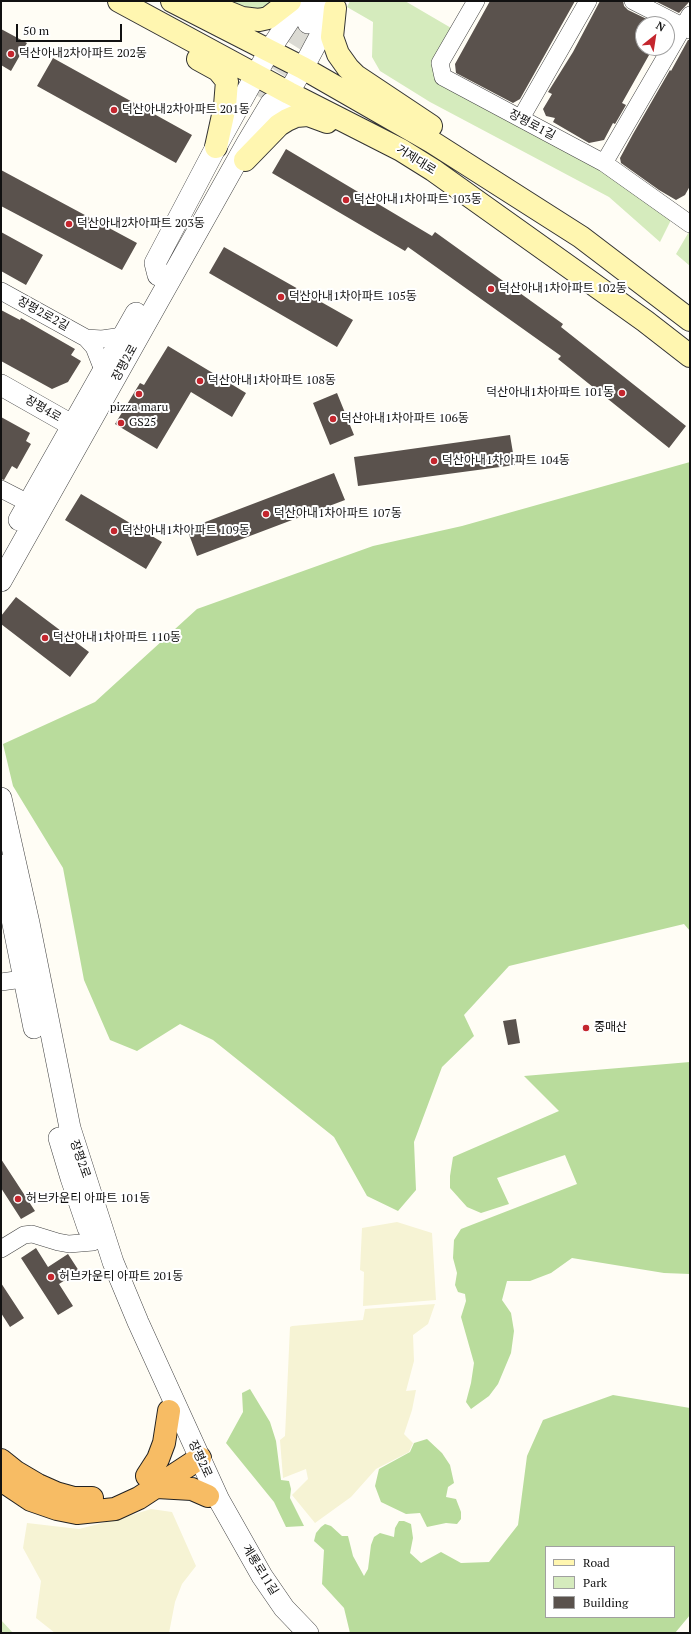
<!DOCTYPE html>
<html>
<head>
<meta charset="utf-8">
<style>
  body { margin:0 }
  #map { position:relative; width:691px; height:1634px; overflow:hidden; background:#fffdf5; font-family:"PT Serif",serif }
  canvas { display:block }
  .frame { position:absolute; inset:0; border:2px solid #111; pointer-events:none }
  .legend { position:absolute; left:545px; top:1546px; width:130px; height:72px; box-sizing:border-box; background:#fff; border:1px solid #a0a0a0; margin:0; padding:5px 7px; list-style:none; font-size:12px; color:#111 }
  .legend li { display:flex; align-items:center; gap:8px; height:20px }
  .legend b { width:20px; border:1px solid #a0a0a0 }
  .north { position:absolute; left:635px; top:16px; width:40px; height:40px; box-sizing:border-box; background:#fff; border:1px solid #a0a0a0; border-radius:50%; rotate:30deg; font-size:11px; font-weight:700; line-height:16px; text-align:center; color:#111 }
  .north::after { content:''; display:block; margin:auto; width:14px; height:18px; background:#c4262e; clip-path:polygon(50% 0,100% 100%,50% 72%,0 100%) }
  .scale { position:absolute; left:16px; top:24px; width:106px; height:18px; box-sizing:border-box; border:2px solid #111; border-top:0; padding-left:5px; font-size:12px; line-height:14px; white-space:nowrap; color:#111; -webkit-text-stroke:3px #fff; paint-order:stroke }
</style>
</head>
<body>
<div id="map">
<canvas width="691" height="1634"></canvas>
<div class="frame"></div>
<ul class="legend">
<li><b style="height:5px;background:#fff6b0"></b>Road</li>
<li><b style="height:11px;background:#d5ebbd"></b>Park</li>
<li><b style="height:11px;background:#5a524d"></b>Building</li>
</ul>
<div class="north">N</div>
<div class="scale">50 m</div>
</div>
<script>
const context = document.querySelector('canvas').getContext('2d');
context.lineJoin = 'round';
function paint(path, color) { context.fillStyle = color; context.fill(path, 'evenodd'); }
const poly = rows => new Path2D(rows.map(r => 'M' + r).join(''));
function trace(path, color, width, dash) { context.strokeStyle = color; context.lineWidth = width; context.lineCap = dash ? 'butt' : 'round'; context.setLineDash(dash || []); context.stroke(path); }
function label(font, color, halo, rows, align = 'center') {
  context.font = font + ' "PT Serif","Noto Sans KR",serif'; context.lineWidth = 4; context.setLineDash([]); context.textBaseline = 'middle'; context.strokeStyle = halo; context.fillStyle = color; for (const [text, x, y, turn = 0] of rows) {
    context.save(); context.translate(x, y); context.rotate((+turn || 0) * Math.PI / 180); context.textAlign = isNaN(turn) ? turn : align; if (halo) context.strokeText(text, 0, 0); context.fillText(text, 0, 0); context.restore();
  }
}
paint(poly([
  [397,1222,432,1233,436,1300,363,1306,364,1272,360,1270,362,1228],
  [435,1304,428,1324,413,1335,414,1361,406,1391,416,1390,412,1410,404,1434,413,1443,409,1452,376,1469,351,1497,315,1523,292,1495,308,1479,306,1469,283,1478,280,1440,285,1436,290,1327,292,1326,363,1320,365,1309],
  [151,1509,172,1512,196,1566,182,1584,175,1602,169,1633,55,1633,36,1618,41,1581,23,1548,27,1523,79,1529,122,1518]
]), '#f6f3d4');
paint(poly([
  [223,1,281,1,261,14],
  [350,1,405,1,458,32,443,77,675,212,660,242,609,197,430,102,380,71,372,57,373,22,347,7],
  [690,230,690,266,676,254],
  [1,1620,13,1633,1,1633]
]), '#d5ebbd');
paint(poly([
  [690,462,690,931,684,924,509,966,464,1015,474,1036,442,1067,414,1142,416,1190,398,1211,367,1196,334,1137,213,1040,180,1024,137,1051,110,1040,84,980,63,868,13,786,3,744,95,702,197,609,373,546,462,526],
  [690,1062,690,1274,664,1273,572,1258,551,1273,530,1281,507,1281,502,1300,511,1313,514,1331,511,1353,498,1384,489,1396,471,1409,466,1402,471,1383,474,1363,461,1317,466,1301,465,1294,458,1292,455,1285,457,1273,453,1258,454,1240,461,1229,577,1184,565,1155,497,1178,509,1204,481,1213,467,1207,450,1188,450,1176,453,1157,559,1111,524,1076],
  [250,1389,270,1422,276,1441,281,1480,289,1481,291,1489,290,1498,304,1526,286,1527,274,1502,226,1443,243,1412,242,1393],
  [613,1395,690,1408,690,1615,675,1633,350,1633,344,1608,322,1584,324,1550,314,1541,316,1533,321,1527,325,1524,331,1526,342,1536,348,1536,353,1556,364,1576,368,1569,371,1545,374,1537,380,1533,394,1537,395,1528,399,1521,404,1521,411,1524,413,1538,410,1553,421,1563,441,1552,461,1563,489,1562,518,1525,527,1456,543,1420],
  [546,1547,674,1547,674,1617,546,1617],
  [427,1439,442,1453,450,1465,454,1483,448,1487,446,1497,456,1499,461,1512,461,1519,457,1524,446,1523,427,1527,420,1513,406,1514,381,1502,375,1486,379,1469,410,1452,414,1443]
]), '#b9dc9c');
paint(poly([
  [490,1,575,1,520,99,513,103,456,73,455,64],
  [600,1,623,1,624,6,628,10,655,23,643,24,643,48,653,48,622,103,626,105,615,124,613,123,604,140,589,143,553,122,555,118,546,116,543,109,552,94,548,92,573,52],
  [655,1,690,1,679,13],
  [1,29,27,43,11,71,1,65],
  [688,40,690,40,690,186,685,195,676,200,659,190,621,163,620,158,633,134,670,70,671,71],
  [53,58,192,135,176,163,37,86],
  [286,149,432,236,435,232,563,324,561,327,686,426,669,448,558,359,561,356,408,247,405,251,272,173],
  [1,170,137,243,122,270,1,206],
  [1,232,43,255,26,285,1,271],
  [224,247,353,320,337,347,209,273],
  [1,310,20,320,21,318,75,349,71,355,81,361,68,382,52,389,1,361],
  [168,346,246,393,232,417,191,392,157,449,115,424,140,383,144,385],
  [337,393,354,435,330,445,313,403],
  [1,417,30,433,26,441,31,444,17,469,12,466,4,480,1,479],
  [510,435,515,465,358,486,354,457],
  [334,473,345,500,197,556,187,529],
  [81,494,162,542,146,569,65,520],
  [16,597,89,652,70,677,1,624,1,616],
  [516,1019,520,1043,508,1045,503,1021],
  [1,1159,35,1211,21,1219,1,1188],
  [36,1248,48,1267,68,1254,79,1271,59,1284,73,1306,58,1315,21,1258],
  [1,1283,24,1318,10,1327,1,1313]
]), '#5a524d');
trace(poly([
  [261,98,308,23]
]), '#dbdad3', 21, [21, 10]);
const minor = poly([
  [476,1,440,63,443,77,604,163,690,224],
  [633,1,690,30],
  [521,118,588,1],
  [604,163,690,15],
  [1,291,86,338,94,347,103,370],
  [86,338,102,339,123,336],
  [1,489,40,509],
  [1,982,37,977],
  [1,1249,24,1235,32,1234,58,1242,69,1244,93,1242,105,1237]
]);
const tertiary = poly([
  [308,23,320,1],
  [280,107,303,68,335,8],
  [158,275,155,263,216,147,269,51,302,1],
  [1,385,84,432],
  [19,520,136,313],
  [1,581,247,143,271,103],
  [1,798,29,923,70,1128,113,1262,138,1322,219,1500,262,1576,284,1608,308,1633],
  [1,865,34,1028],
  [59,1138,71,1178,88,1228]
]);
const secondary = poly([
  [119,1,289,93,401,150,433,170,645,321,690,356],
  [172,1,303,68,432,142,581,237,690,320],
  [201,1,242,18,259,20,268,18,290,1],
  [335,8,332,37,338,54,348,68,356,76,431,126],
  [198,59,218,70,227,81,225,106,216,147],
  [245,160,279,125,287,120,296,116,308,115,327,122]
]);
const trunk = poly([
  [1,1460,16,1472,38,1485,56,1493,74,1498,92,1498],
  [147,1476,158,1459,164,1443,169,1411],
  [1,1480,31,1500,57,1509,77,1513,115,1509,139,1498,200,1458],
  [157,1487,192,1489,208,1496]
]);
trace(minor, '#444', 18);
trace(tertiary, '#444', 22);
trace(secondary, '#333', 24);
trace(trunk, '#222', 24);
trace(minor, '#fff', 17);
trace(tertiary, '#fff', 21);
trace(secondary, '#fff6b0', 22);
trace(trunk, '#f7bc64', 22);
for (const [x, y, r, color] of [
  [11,54,4,"#c4262e"],
  [114,110,4,"#c4262e"],
  [346,200,4,"#c4262e"],
  [69,224,4,"#c4262e"],
  [491,289,4,"#c4262e"],
  [281,297,4,"#c4262e"],
  [200,381,4,"#c4262e"],
  [622,393,4,"#c4262e"],
  [139,394,4,"#c4262e"],
  [333,419,4,"#c4262e"],
  [121,423,4,"#c4262e"],
  [434,461,4,"#c4262e"],
  [266,514,4,"#c4262e"],
  [114,531,4,"#c4262e"],
  [45,638,4,"#c4262e"],
  [586,1028,4,"#c4262e"],
  [18,1199,4,"#c4262e"],
  [51,1277,4,"#c4262e"]
]) { const dot = new Path2D(); dot.arc(x, y, r, 0, 2 * Math.PI); context.fillStyle = color; context.fill(dot); trace(dot, '#fff', 1.5); }
label('12px', '#111', '#fff', [
  ["덕산아내2차아파트 202동",19,54],
  ["덕산아내2차아파트 201동",122,110],
  ["덕산아내1차아파트 103동",354,200],
  ["덕산아내2차아파트 203동",77,224],
  ["덕산아내1차아파트 102동",499,289],
  ["덕산아내1차아파트 105동",289,297],
  ["덕산아내1차아파트 108동",208,381],
  ["덕산아내1차아파트 101동",614,393,"right"],
  ["pizza maru",139,408,"center"],
  ["덕산아내1차아파트 106동",341,419],
  ["GS25",129,423],
  ["덕산아내1차아파트 104동",442,461],
  ["덕산아내1차아파트 107동",274,514],
  ["덕산아내1차아파트 109동",122,531],
  ["덕산아내1차아파트 110동",53,638],
  ["중매산",594,1028],
  ["허브카운티 아파트 101동",26,1199],
  ["허브카운티 아파트 201동",59,1277]
], 'left');
label('12px', '#111', '#fff', [
  ["장평로1길",532,125,28],
  ["거제대로",416,160,32],
  ["장평2로2길",43,314,29],
  ["장평2로",125,363,-61],
  ["장평4로",43,409,30],
  ["장평2로",80,1159,71],
  ["장평2로",200,1459,65],
  ["계룡로11길",260,1570,58]
]);
</script>
</body>
</html>
